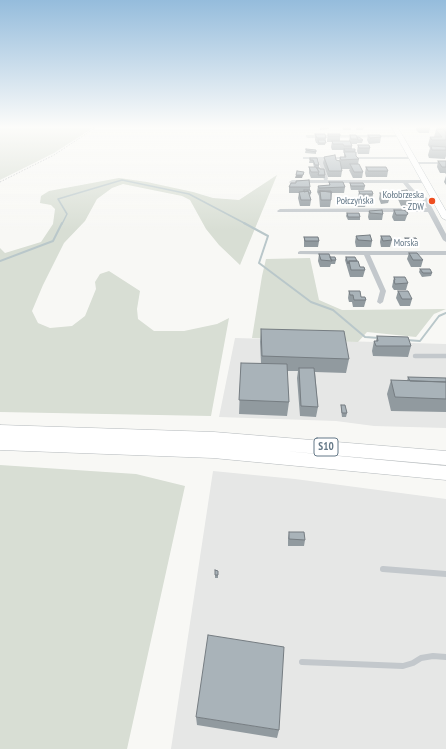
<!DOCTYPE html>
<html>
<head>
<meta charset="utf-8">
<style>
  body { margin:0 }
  canvas { display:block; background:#f8f8f5 }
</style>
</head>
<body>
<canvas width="446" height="749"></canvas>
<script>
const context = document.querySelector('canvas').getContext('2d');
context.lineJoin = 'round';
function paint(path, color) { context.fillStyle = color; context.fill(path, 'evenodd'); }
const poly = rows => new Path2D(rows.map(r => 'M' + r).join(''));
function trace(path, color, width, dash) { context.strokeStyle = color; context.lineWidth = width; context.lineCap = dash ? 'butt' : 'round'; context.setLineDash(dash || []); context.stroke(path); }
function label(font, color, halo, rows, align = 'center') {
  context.font = font + ' "PT Sans Narrow",sans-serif'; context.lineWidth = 4; context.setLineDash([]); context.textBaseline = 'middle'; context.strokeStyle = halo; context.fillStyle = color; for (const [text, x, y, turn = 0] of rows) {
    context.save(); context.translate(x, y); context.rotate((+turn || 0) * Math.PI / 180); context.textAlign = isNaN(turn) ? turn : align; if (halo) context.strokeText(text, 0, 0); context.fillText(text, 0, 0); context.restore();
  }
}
paint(poly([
  [235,338,446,344,446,428,374,426,336,421,219,417],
  [213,471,295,479,446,499,446,749,171,749]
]), '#e6e7e6');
paint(poly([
  [0,126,96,126,54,153,0,180],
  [277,175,240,265,219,245,206,229,190,200,182,196,123,184,112,188,97,199,85,221,64,243,43,285,32,311,38,323,50,328,72,326,85,316,96,289,95,282,100,274,109,271,140,291,137,309,138,319,154,331,184,331,217,324,229,318,211,416,0,412,0,248,5,253,41,242,53,224,55,209,51,205,40,203,41,196,49,191,119,178,147,182,193,192,213,198,239,200],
  [310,258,319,300,342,310,446,309,434,314,416,337,367,332,358,342,252,338,262,276,266,259],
  [0,465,136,474,185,486,127,749,0,749]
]), '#d8ded4');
trace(poly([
  [62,224,67,214,58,199,122,180,189,194,246,224]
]), '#b9c7ca', 1.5);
trace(poly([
  [244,223,268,236,259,263,311,302,333,310,365,337,379,338],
  [0,261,53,241,62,223],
  [406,340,420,341,439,316,446,313]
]), '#b9c7ca', 2);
const secondary = poly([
  [391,126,397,126,446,211,446,220,442,218,391,126]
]);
const highway = poly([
  [0,425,214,432,446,451,446,465,285,451,446,466,446,480,213,458,0,450,0,425]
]);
trace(secondary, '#b5bcc0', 1);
trace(highway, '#b4b9bc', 1);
trace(poly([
  [0,182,54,155,98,126]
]), '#bdc0c3', 1, [1.5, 1.5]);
trace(poly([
  [415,356,446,356]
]), '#c3c8cc', 4.5);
trace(poly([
  [383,569,446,574],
  [302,662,403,666,413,663,421,658,433,656,446,657]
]), '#c3c8cc', 6);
paint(poly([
  [306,135,400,135,402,136,400,137,308,138,306,137,306,135],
  [303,157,414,157,414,159,323,159,328,179,327,180,427,180,427,182,425,183,408,183,414,190,427,198,446,234,446,242,443,240,428,212,278,212,277,211,280,209,427,208,422,199,410,192,403,183,290,183,289,182,292,180,324,180,318,159,303,159,303,157],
  [413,162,446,162,446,164,415,164,413,163,413,162],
  [300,251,446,251,446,255,370,255,386,291,383,302,380,304,377,302,380,291,364,255,298,254,298,252,300,251]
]), '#c3c8cc');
paint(secondary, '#fff');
paint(highway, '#fff');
paint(poly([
  [320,126,326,126,325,127,326,126,329,126,329,129,320,130],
  [341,126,351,126,351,130,343,130],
  [356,126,363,126,364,127,363,130,356,130],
  [417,126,429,126,430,127,429,133,419,133,416,130],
  [437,126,446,126,446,156,445,159,429,158,428,155,430,148,428,145,430,137,434,137],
  [315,134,326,138,325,145,318,145,317,143,316,143,315,140],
  [328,134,340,136,340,141,349,141,350,135,363,140,362,143,357,143,357,144,352,144,352,149,355,149,355,152,356,156,359,159,358,164,363,172,362,178,353,178,349,170,350,169,342,169,342,171,341,177,328,177,323,163,324,157,339,161,340,157,344,157,344,153,343,150,332,150,331,147,332,142,327,142,327,140],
  [368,135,381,137,380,143,369,144,367,140],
  [358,145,370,148,369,154,358,154,357,151],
  [306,149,316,150,316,154,305,153],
  [310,158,317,158,319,165,319,168,325,175,325,178,311,178,309,173,309,167,314,167,313,163,309,163],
  [438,161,446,161,446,174,445,173,440,173,437,167],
  [366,167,388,171,387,177,366,177,365,173],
  [446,176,446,185,444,182],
  [296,181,310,187,310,190,311,193,310,196,311,200,310,206,300,206,298,198,299,193,289,193,289,187,296,183],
  [329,182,345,187,344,193,332,193,330,207,320,207,319,196,317,192,318,186,329,185],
  [350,183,365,186,364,190,351,190,350,186],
  [359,191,373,194,372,200,365,200,366,204,365,207,357,207,356,203,356,200,358,200,358,197],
  [399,191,412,199,410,206,401,206,397,197],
  [380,193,390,197,388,203,381,204,379,199],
  [394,210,408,213,405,221,394,221,392,217],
  [369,211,383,214,382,220,369,220,368,217],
  [347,213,360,217,360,220,348,220,346,216],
  [356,236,372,241,371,247,356,247,355,242],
  [381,236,392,240,390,247,381,247,380,242],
  [304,237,319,241,318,247,304,247],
  [405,238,418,242,417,246,406,245,405,242],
  [409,253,423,260,421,267,411,267,407,259],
  [319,254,330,257,336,260,335,264,331,264,330,267,320,267,318,261],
  [346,257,357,261,360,267,365,270,363,277,350,277,345,260],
  [420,269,432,273,431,276,422,277,419,272],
  [394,277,408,283,406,290,394,290,392,287],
  [349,291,366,300,364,307,353,307,352,302,349,302,348,298],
  [398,291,412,299,410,306,400,306,396,298],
  [261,329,349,359,346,373,315,372,318,407,316,417,300,416,297,378,298,371,287,371,289,402,287,416,239,414,241,363,261,363,260,342],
  [377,336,411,346,408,357,373,356,372,351,374,341,376,341],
  [408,377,446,378,446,412,391,411,387,394,391,380,407,381],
  [341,405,347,413,346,417,342,417,341,409],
  [289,532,305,540,304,546,288,546,288,538],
  [215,570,218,571,218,578,215,578],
  [196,717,279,730,277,738,197,725]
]), '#919a9f');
paint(poly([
  [304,172,302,178,295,178,296,175]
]), '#767d82');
const building = poly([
  [357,126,363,126,364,127,357,127,357,126],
  [419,126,429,126,430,127,420,127,419,126],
  [440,126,446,126,446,128,441,128,440,126],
  [443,129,446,133,446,140,432,140,430,137,442,137,436,130,443,129],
  [315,134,325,134,326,138,317,138,315,134],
  [328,134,340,134,340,136,328,136,328,134],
  [350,135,356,135,358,139,351,139,350,135],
  [368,135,380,135,381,137,370,138,368,135],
  [357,137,359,137,363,140,358,140,357,137],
  [318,140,325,140,326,143,319,143,318,140],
  [332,141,350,141,352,146,344,146,343,144,333,144,332,141],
  [358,145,369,145,370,148,359,148,358,145],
  [431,146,446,147,446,150,432,150,431,146],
  [306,149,316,150,316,152,306,150,306,149],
  [344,149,355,149,355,151,345,151,344,149],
  [344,152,356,152,356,156,359,159,341,160,340,157,346,157,344,152],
  [335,155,336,160,340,161,342,171,329,171,324,157,335,155],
  [310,158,317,158,319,165,315,165,313,160,310,160,310,158],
  [438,161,446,161,446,167,442,167,438,161],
  [350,164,359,164,363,172,354,172,350,164],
  [309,167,316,167,319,172,311,172,309,167],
  [366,167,386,167,388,171,368,171,366,167],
  [317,168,320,168,320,169,324,169,325,175,318,175,319,172,317,168],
  [297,171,304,172,303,175,296,175,297,171],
  [309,180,310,187,289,187,291,183,296,183,296,181,309,180],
  [329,182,343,182,345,187,319,188,318,186,330,185,329,182],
  [350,183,363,183,365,186,351,186,350,183],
  [304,190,310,190,311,193,309,193,308,191,304,192,304,190],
  [407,190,412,199,402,199,399,191,407,190],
  [308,191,311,200,301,200,299,192,308,191],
  [319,191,331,191,332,193,331,193,331,192,320,191,319,193,319,191],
  [320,191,331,192,331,200,321,200,320,191],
  [359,191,372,191,373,194,360,194,359,191],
  [380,193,388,193,390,197,382,197,380,193],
  [356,200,364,200,366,204,358,204,356,200],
  [382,210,383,214,370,213,369,211,382,210],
  [394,210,404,210,408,213,407,215,396,215,394,210],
  [347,213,359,213,360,217,348,217,347,213],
  [370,235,372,241,358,240,356,236,370,235],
  [381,236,390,236,392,240,383,241,381,236],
  [304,237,318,237,319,241,305,241,304,237],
  [405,238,416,238,418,242,407,242,405,238],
  [409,253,417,253,423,260,413,260,409,253],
  [319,254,329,254,332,261,321,260,319,254],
  [330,257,335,257,336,260,331,260,330,257],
  [346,257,355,257,357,261,349,261,348,264,346,257],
  [349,261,358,261,360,267,364,267,365,270,351,270,349,261],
  [420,269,430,269,432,273,423,273,420,269],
  [394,277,405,277,408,283,395,284,394,280,395,280,394,277],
  [349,291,360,291,361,297,365,297,366,300,354,300,353,295,350,295,349,291],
  [398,291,408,291,412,299,402,299,398,291],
  [261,329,344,331,349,359,262,356,261,329],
  [377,336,408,337,411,346,376,346,374,341,378,341,377,336],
  [241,363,287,364,289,402,239,400,241,363],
  [299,368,314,368,318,407,301,406,299,368],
  [408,377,446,378,446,382,410,381,408,377],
  [391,380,446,382,446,399,395,397,391,380],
  [341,405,345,405,347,413,342,413,341,405],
  [289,532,304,532,305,540,289,539,289,532],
  [215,570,218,571,218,575,215,575,215,570],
  [208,635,284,647,279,730,196,717,208,635]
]);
paint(building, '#a9b3b9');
trace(building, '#767d82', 1);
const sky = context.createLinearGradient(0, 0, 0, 231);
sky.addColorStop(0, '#95bcdc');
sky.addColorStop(0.55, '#fcfcfa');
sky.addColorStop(1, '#fcfcfa00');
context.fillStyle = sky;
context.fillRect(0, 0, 446, 231);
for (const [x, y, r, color] of [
  [432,201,4,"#ee4e20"]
]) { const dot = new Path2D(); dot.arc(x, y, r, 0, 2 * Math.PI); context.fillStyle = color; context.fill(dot); trace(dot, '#fff', 1.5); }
label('10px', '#657988', '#fff', [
  ["Kołobrzeska",424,195],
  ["- ZDW",424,207]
], 'right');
label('10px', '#657988', '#fff', [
  ["Połczyńska",355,201,-1],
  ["Morska",406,243]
]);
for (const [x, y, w] of [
  [326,447,24]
]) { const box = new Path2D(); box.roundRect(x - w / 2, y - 9, w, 18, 3); context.fillStyle = '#fff'; context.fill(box); trace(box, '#657988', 1); }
label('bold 11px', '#657988', null, [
  ["S10",326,447]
]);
</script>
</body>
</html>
